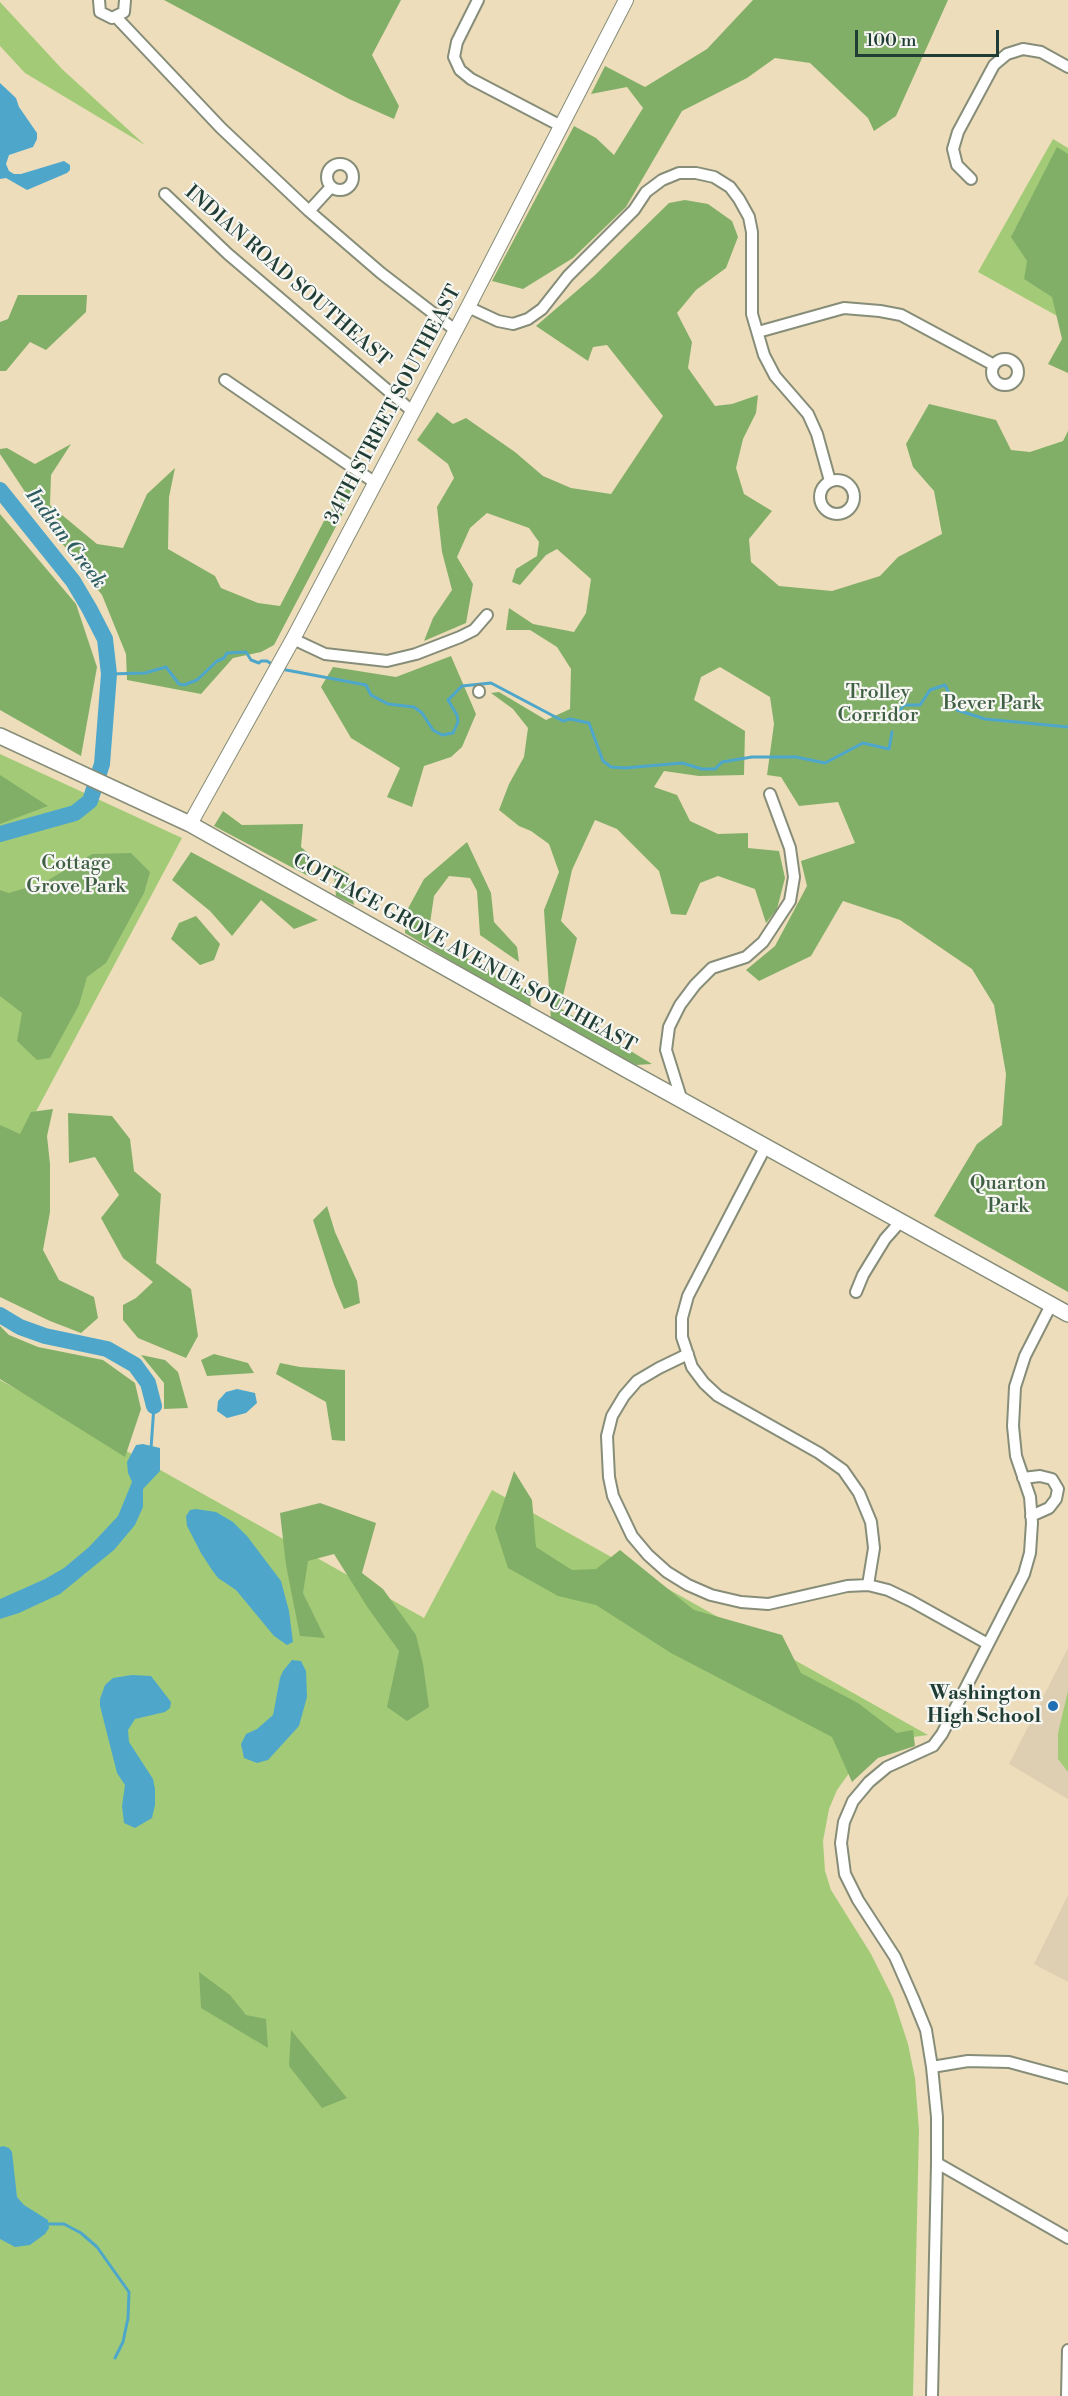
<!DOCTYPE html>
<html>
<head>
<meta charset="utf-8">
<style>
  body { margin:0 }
  #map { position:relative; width:1068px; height:2396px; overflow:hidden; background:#edddbb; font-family:"Libre Bodoni",serif }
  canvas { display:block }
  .scale { position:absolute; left:855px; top:30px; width:144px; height:27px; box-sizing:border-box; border:3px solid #1f3d34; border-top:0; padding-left:8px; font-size:18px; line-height:21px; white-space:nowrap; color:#1f3d34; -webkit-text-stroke:4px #f6f6f2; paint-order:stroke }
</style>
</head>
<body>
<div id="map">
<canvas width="1068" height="2396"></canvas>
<div class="scale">100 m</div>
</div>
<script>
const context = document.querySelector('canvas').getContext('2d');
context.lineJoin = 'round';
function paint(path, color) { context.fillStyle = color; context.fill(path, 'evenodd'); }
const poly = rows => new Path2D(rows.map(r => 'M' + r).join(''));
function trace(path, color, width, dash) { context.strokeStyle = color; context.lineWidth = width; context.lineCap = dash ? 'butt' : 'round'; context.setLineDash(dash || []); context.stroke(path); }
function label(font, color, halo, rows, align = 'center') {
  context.font = font + ' "Libre Bodoni",serif'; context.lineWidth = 4.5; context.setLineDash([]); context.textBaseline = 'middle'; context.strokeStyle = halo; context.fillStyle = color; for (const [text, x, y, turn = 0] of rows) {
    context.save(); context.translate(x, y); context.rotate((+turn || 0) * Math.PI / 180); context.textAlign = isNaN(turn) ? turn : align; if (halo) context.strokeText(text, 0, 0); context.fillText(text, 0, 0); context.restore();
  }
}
paint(poly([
  [1068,1648,1068,1799,1009,1764],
  [1068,1895,1068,1982,1034,1964]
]), '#dfcfb2');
paint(poly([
  [0,2,62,69,145,145,25,73,0,46],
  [1053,139,1068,148,1068,322,978,272],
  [0,754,182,838,0,1179],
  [0,1380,424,1618,492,1490,928,1735,906,1738,850,1772,837,1790,829,1809,823,1841,825,1871,831,1890,871,1954,893,1998,908,2044,915,2078,919,2130,913,2396,0,2396],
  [1068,1691,1068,1772,1058,1759,1058,1733]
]), '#a3cb77');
paint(poly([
  [164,0,401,0,372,55,399,106,394,119,349,99],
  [753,0,948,0,896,116,874,131,868,118,810,63,775,58,747,78,682,111,626,207,573,258,523,289,492,281,574,126,596,138,614,155,643,108,627,87,591,94,605,66,645,87,707,49],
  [1057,147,1068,154,1068,373,1048,364,1062,339,1052,297,1024,279,1027,261,1011,237],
  [685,200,708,204,732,221,738,237,726,268,696,290,677,313,692,342,688,368,715,406,732,404,758,395,756,413,743,439,736,468,744,494,772,511,749,539,751,562,779,586,832,591,880,576,898,557,942,534,934,491,913,467,906,444,929,404,996,420,1011,450,1030,452,1063,441,1068,431,1068,1292,934,1216,977,1144,1002,1125,1006,1074,994,1005,972,969,900,920,843,901,811,956,759,981,746,970,775,946,807,886,801,861,855,843,838,802,799,806,781,777,767,775,774,724,770,697,720,667,701,677,694,700,745,731,744,775,699,776,664,771,654,787,677,795,690,821,718,834,748,833,748,848,779,851,785,878,777,909,766,923,755,889,718,876,700,883,686,915,671,914,659,871,617,829,595,820,572,870,561,921,577,938,560,1008,652,1064,636,1065,551,1020,544,910,559,872,549,844,531,831,519,826,499,810,509,784,524,757,528,728,513,709,491,693,499,692,546,720,570,709,571,669,557,647,530,630,506,630,509,608,533,624,574,632,586,613,591,579,557,549,546,555,520,585,512,582,516,569,537,556,539,542,529,528,487,513,470,528,457,557,473,584,466,623,424,641,433,618,452,590,442,552,437,507,454,478,448,464,417,440,437,412,453,424,466,418,515,452,543,476,571,488,611,494,663,416,607,345,593,347,588,361,536,326,594,276,669,203],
  [18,295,87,295,86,312,46,350,30,342,6,371,0,371,0,322,8,319],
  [71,444,51,475,50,505,97,544,123,548,147,494,175,468,169,497,168,549,215,576,221,588,258,603,280,606,325,519,350,482,354,492,274,645,261,652,233,658,201,694,127,680,126,654,102,595,41,516,0,454,0,449,7,448,35,464],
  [0,514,76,604,97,667,81,756,0,710],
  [451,656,476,714,462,747,451,757,424,766,412,807,387,797,400,768,351,738,321,687,333,667,396,677],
  [0,775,48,806,0,824],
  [223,811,242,825,303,824,301,847,310,855,312,872,310,877,214,826],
  [467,842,491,893,494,922,517,947,519,962,480,935,477,891,470,878,449,876,434,896,428,937,530,992,531,1010,405,933,405,914,424,879],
  [191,852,318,920,294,929,261,900,232,936,210,911,172,880],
  [131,853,150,872,144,893,106,963,87,977,79,1005,50,1058,37,1060,17,1041,22,1013,0,996,0,890,9,893,45,882,92,854],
  [333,865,349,874,354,905,336,896],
  [196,916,220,944,214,960,200,965,171,939,179,923],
  [53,1109,47,1136,50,1164,50,1212,43,1250,59,1280,94,1297,98,1318,81,1333,50,1321,0,1297,0,1125,20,1134,31,1112],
  [68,1113,112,1116,130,1139,134,1171,161,1194,156,1263,191,1289,198,1336,186,1358,138,1338,123,1320,123,1305,136,1298,153,1282,123,1258,101,1218,119,1195,95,1157,69,1163],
  [327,1206,335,1232,357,1281,360,1303,344,1309,334,1285,313,1220],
  [0,1326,9,1335,38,1347,103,1360,135,1383,141,1409,125,1457,0,1379],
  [214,1354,248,1363,254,1373,207,1376,201,1360],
  [141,1355,165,1360,178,1372,188,1408,164,1409,164,1383],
  [280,1363,300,1367,345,1370,345,1441,332,1440,326,1402,276,1374],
  [514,1471,532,1500,536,1547,572,1570,596,1569,620,1550,694,1610,782,1635,801,1673,858,1703,897,1733,913,1730,915,1746,878,1758,852,1782,832,1737,671,1653,596,1605,558,1596,508,1568,495,1528],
  [320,1503,376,1523,362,1573,383,1589,416,1635,423,1664,429,1707,407,1721,387,1707,399,1651,368,1608,334,1554,308,1561,303,1593,325,1638,300,1636,286,1565,280,1513],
  [199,1972,230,1995,246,2015,266,2019,268,2048,201,2008],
  [291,2030,347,2098,322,2108,289,2066]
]), '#82af68');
paint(poly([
  [0,83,16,98,19,107,37,133,37,139,33,147,9,155,6,164,9,171,14,174,21,174,64,161,70,165,70,170,67,173,27,190,6,178,0,179],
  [237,1389,255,1393,257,1403,246,1413,227,1418,217,1411,218,1401,226,1392],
  [143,1444,160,1448,160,1471,143,1489,143,1507,135,1525,114,1550,60,1594,19,1613,0,1619,0,1599,45,1579,64,1568,89,1547,118,1516,132,1482,128,1473,127,1462,136,1445],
  [196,1509,216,1512,233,1522,247,1536,281,1581,289,1611,293,1642,287,1645,274,1636,236,1590,218,1578,212,1570,201,1553,187,1526,186,1516,190,1510],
  [292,1660,301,1661,306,1671,307,1697,299,1726,268,1760,257,1763,244,1758,241,1744,246,1734,257,1729,273,1715,280,1678,283,1671],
  [132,1675,151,1676,171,1702,170,1708,165,1712,135,1719,128,1730,129,1742,153,1779,155,1789,155,1805,152,1818,135,1828,124,1823,122,1806,125,1785,117,1773,100,1706,100,1699,105,1685,113,1678],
  [3,2146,9,2148,12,2152,17,2197,24,2205,48,2220,49,2228,45,2234,30,2245,15,2247,0,2239,0,2147]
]), '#4ea7cb');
trace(poly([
  [281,669,366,685,371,695,388,704,414,707,422,713,433,730,442,735,453,733,458,722,457,715,448,700,462,686,491,683,563,721,570,719,589,723,603,761,611,767,625,768,682,763,702,769,715,769,722,762,752,757,796,757,825,763,863,743,889,749,892,732],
  [109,674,145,673,166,667,179,684,184,685,197,680,217,661,224,658,227,653,246,652,251,660,259,663,261,661,267,661,273,665],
  [894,719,904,705,920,705,930,690,945,685,957,710,985,719,1068,727],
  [151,1448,154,1406],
  [48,2224,64,2224,81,2233,97,2247,129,2292,128,2318,123,2342,115,2358]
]), '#4ea7cb', 3);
trace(poly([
  [0,490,73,581,89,608,105,639,109,674,102,764,90,801,75,813,0,834],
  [0,1315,20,1327,45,1336,107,1349,135,1365,148,1383,154,1406]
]), '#4ea7cb', 16);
const minor = poly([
  [99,0,100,12,112,18,124,12,125,0],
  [478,0,457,42,454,57,460,70,471,79,561,126],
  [117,18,221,128,309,211,381,273,455,330],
  '327 177a13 13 0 1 1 26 0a13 13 0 1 1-26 0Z',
  [971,179,957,165,953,149,958,132,994,65,1007,54,1023,49,1041,52,1068,67],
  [165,194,228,254,412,411],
  [309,211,331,187],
  [468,307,498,321,513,324,528,319,542,309,568,276,634,210,646,192,662,180,679,173,696,173,714,177,730,187,739,199,749,217,752,232,752,314,764,355,775,376,808,414,817,434,830,481],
  [758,332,844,308,880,311,901,315,994,365],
  '992 372a13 13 0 1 1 26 0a13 13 0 1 1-26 0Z',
  [225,380,374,482],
  '820 497a17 17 0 1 1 34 0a17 17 0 1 1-34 0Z',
  [293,639,325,654,387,661,416,654,460,637,474,630,487,615],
  [479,691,479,692],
  [682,1101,666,1050,669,1027,680,1005,695,985,712,968,746,957,763,942,790,901,794,877,790,848,770,794],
  [766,1146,688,1296,682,1318,682,1337,692,1367,704,1383,718,1396,819,1453,843,1470,859,1493,871,1522,874,1548,868,1585],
  [856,1292,863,1275,885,1239,901,1221],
  [688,1354,659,1368,637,1381,624,1396,612,1416,607,1436,609,1477,613,1496,632,1536,648,1555,667,1572,688,1585,711,1595,741,1602,768,1604,847,1586,868,1585,888,1590,911,1601,988,1644],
  [1023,1478,1040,1476,1052,1479,1058,1489,1056,1499,1049,1508,1031,1516],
  [932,2067,968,2061,1009,2062,1068,2078],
  [937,2163,1068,2238],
  [932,2396,937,2163,937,2117,932,2067,926,2030,913,1998,895,1957,858,1900,845,1874,841,1843,844,1822,853,1801,869,1782,887,1767,933,1746,942,1734,1024,1574,1030,1553,1032,1523,1030,1497,1016,1456,1013,1426,1015,1387,1025,1356,1051,1305],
  [1067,2396,1068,2350]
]);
const tertiary = poly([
  [190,824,293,639,468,307,626,0]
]);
const secondary = poly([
  [0,736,190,824,629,1071,1068,1314]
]);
trace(minor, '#868d78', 14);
trace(tertiary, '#868d78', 16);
trace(secondary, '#868d78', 18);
trace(minor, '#fff', 10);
trace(tertiary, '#fff', 14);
trace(secondary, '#fff', 15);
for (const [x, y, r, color] of [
  [1053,1706,6,"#1f6fb2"]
]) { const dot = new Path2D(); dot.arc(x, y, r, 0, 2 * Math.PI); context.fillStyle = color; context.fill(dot); trace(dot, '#f6f6f2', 2); }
label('20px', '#1f3d34', '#f6f6f2', [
  ["INDIAN ROAD SOUTHEAST",287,277,41],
  ["34TH STREET SOUTHEAST",394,405,-62],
  ["COTTAGE GROVE AVENUE SOUTHEAST",464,954,29]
]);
label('20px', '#406045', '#f6f6f2', [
  ["Trolley",878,693],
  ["Corridor",878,716],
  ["Bever Park",992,704],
  ["Cottage",76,864],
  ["Grove Park",76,887],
  ["Quarton",1008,1184],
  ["Park",1008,1207]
]);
label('bold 20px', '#1f3d34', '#f6f6f2', [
  ["Washington",1041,1694],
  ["High School",1041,1717]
], 'right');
label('italic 21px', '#2d5d61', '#f6f6f2', [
  ["Indian Creek",65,539,53]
]);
</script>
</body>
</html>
